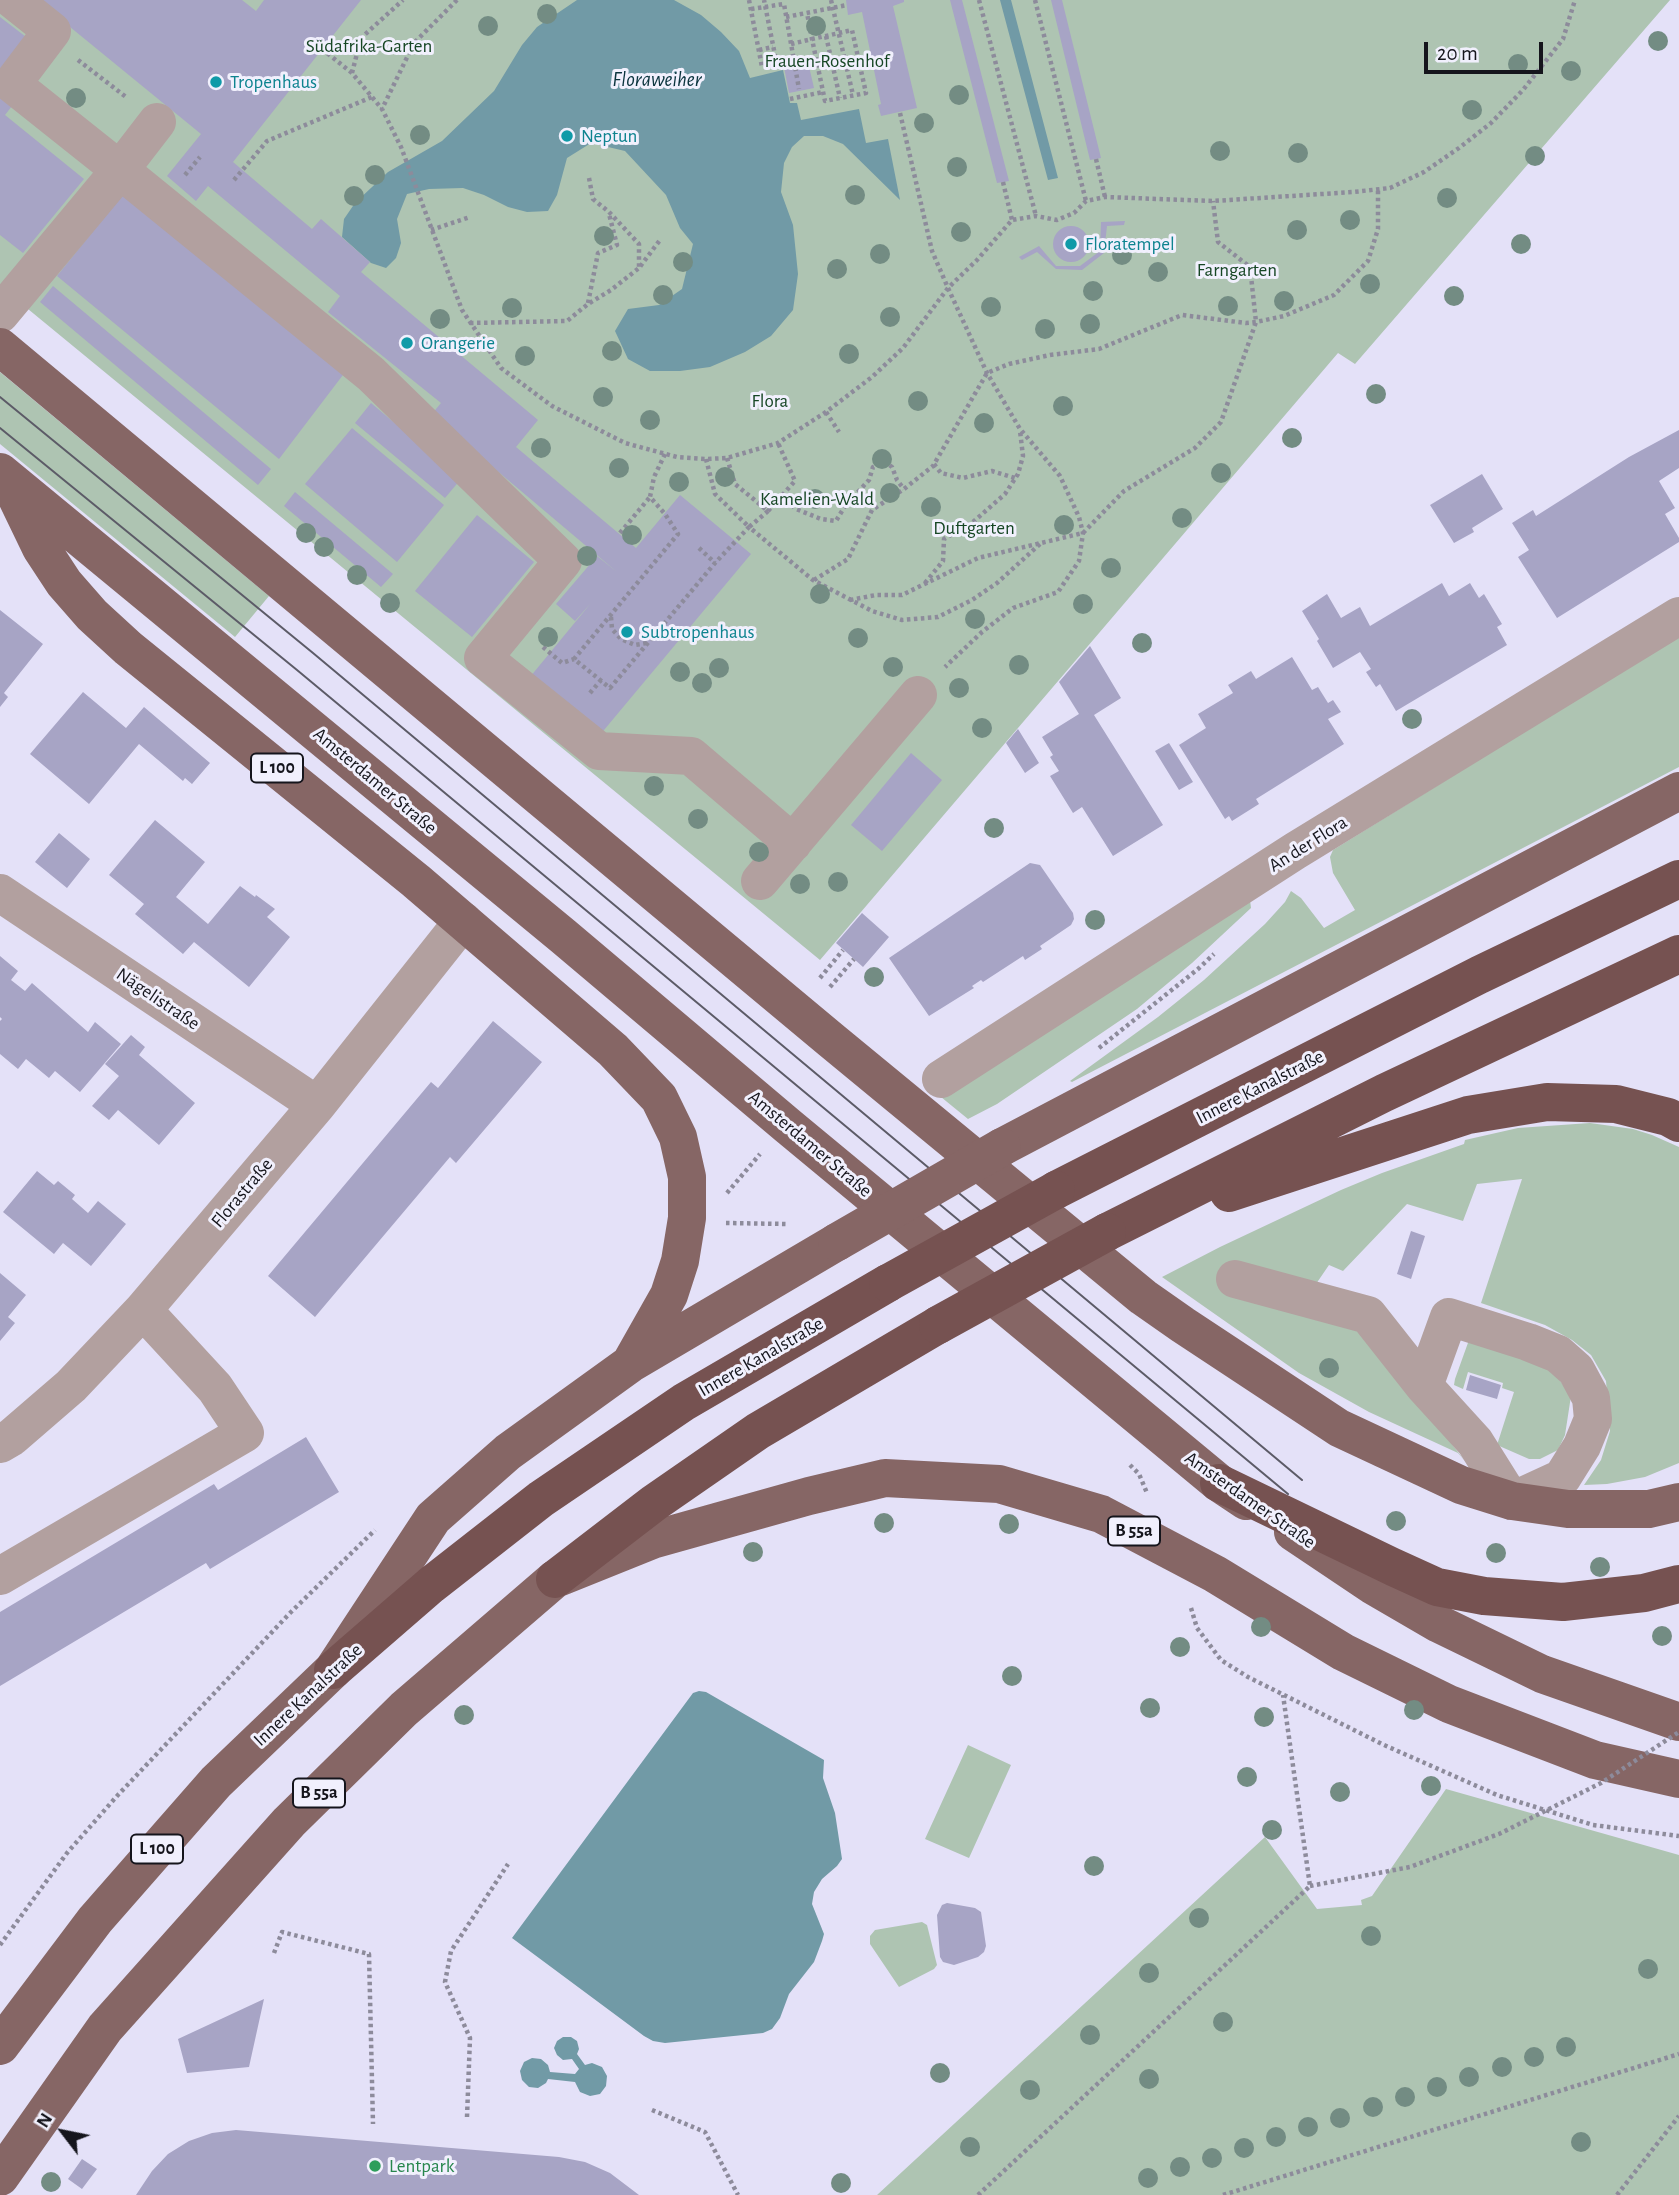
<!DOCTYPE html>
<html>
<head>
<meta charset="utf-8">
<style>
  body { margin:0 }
  #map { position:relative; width:1679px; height:2195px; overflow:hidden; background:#e4e1f8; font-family:"Alegreya Sans",sans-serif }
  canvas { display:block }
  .north { position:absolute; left:28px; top:2097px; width:70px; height:70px; -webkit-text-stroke:5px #f1f0fd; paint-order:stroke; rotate:302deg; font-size:19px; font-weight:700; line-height:28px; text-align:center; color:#15151c }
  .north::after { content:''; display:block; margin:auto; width:24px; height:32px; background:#15151c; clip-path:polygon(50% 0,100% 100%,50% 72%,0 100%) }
  .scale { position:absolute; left:1424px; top:42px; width:119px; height:32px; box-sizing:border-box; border:4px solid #15151c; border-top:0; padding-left:9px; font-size:21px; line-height:24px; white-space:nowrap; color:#15151c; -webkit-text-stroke:5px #f1f0fd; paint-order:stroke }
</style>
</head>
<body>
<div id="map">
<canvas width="1679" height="2195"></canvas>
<div class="north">N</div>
<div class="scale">20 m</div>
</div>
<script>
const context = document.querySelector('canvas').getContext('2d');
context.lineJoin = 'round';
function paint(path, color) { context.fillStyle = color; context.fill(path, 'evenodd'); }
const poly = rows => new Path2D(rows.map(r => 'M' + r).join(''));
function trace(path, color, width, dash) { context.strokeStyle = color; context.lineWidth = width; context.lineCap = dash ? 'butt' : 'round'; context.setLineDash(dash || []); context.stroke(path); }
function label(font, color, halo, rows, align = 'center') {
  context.font = font + ' "Alegreya Sans",sans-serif'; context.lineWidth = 6; context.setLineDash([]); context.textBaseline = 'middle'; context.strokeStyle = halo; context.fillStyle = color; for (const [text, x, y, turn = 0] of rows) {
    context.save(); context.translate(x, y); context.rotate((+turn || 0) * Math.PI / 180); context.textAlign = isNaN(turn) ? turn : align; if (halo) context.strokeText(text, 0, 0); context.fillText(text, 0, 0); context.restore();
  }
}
paint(poly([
  [0,0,1670,0,1355,364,1338,353,820,960,0,286],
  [0,372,269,596,235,637,0,444],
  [1679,636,1679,767,1072,1082,1070,1081,1158,1017,1204,980,1265,924,1285,902,1291,891,1301,898,1324,928,1355,910,1333,873,1330,857,1333,850],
  [1250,900,1251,908,1192,963,1137,1009,997,1104,968,1119,941,1097],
  [1590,1123,1633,1129,1652,1135,1679,1147,1679,1463,1645,1477,1607,1484,1584,1485,1601,1460,1610,1431,1606,1381,1591,1355,1572,1340,1545,1325,1481,1303,1522,1179,1477,1184,1463,1221,1407,1204,1343,1271,1329,1265,1316,1284,1363,1330,1465,1461,1458,1453,1369,1412,1299,1373,1162,1277,1220,1247,1341,1190,1382,1173,1464,1144,1465,1140,1518,1128],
  [1469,1340,1543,1364,1559,1379,1571,1396,1565,1435,1558,1450,1540,1459,1529,1459,1497,1445,1514,1392,1502,1388,1503,1383,1468,1372,1463,1389,1454,1385,1455,1379],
  [968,1745,1011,1765,969,1858,925,1839],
  [1446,1789,1679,1855,1679,2195,877,2195,1265,1837,1317,1909,1362,1905,1361,1900,1372,1896],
  [922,1922,927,1925,937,1965,934,1969,899,1987,870,1944,870,1936,875,1930]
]), '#aec4b2');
paint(poly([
  [577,0,674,0,701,15,721,32,739,51,750,78,783,70,790,103,797,103,801,120,859,109,866,143,888,139,900,200,843,144,823,136,804,136,792,147,784,163,781,192,793,225,798,274,793,310,771,336,745,352,710,367,680,371,650,371,628,359,615,331,628,309,659,305,682,289,693,244,680,228,666,195,625,151,591,143,567,158,557,195,548,211,527,212,508,207,484,195,463,188,429,189,407,194,397,219,401,243,396,258,386,268,371,263,342,237,344,219,355,203,388,172,442,141,494,91,522,45,537,27],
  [1000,0,1011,0,1058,178,1048,180],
  [699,1691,706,1692,824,1760,823,1778,835,1813,842,1859,837,1866,822,1879,814,1892,812,1904,824,1934,822,1941,814,1962,789,1994,780,2018,772,2029,763,2033,665,2043,653,2041,644,2036,512,1938,693,1693],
  [563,2037,571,2037,577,2041,579,2049,577,2054,585,2065,592,2063,602,2067,607,2076,606,2086,600,2094,590,2096,580,2092,575,2082,548,2079,546,2083,538,2088,529,2087,522,2080,520,2071,524,2062,532,2058,541,2059,548,2065,550,2072,575,2074,579,2069,572,2059,563,2060,557,2055,554,2048,557,2041]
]), '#719aa6');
paint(poly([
  [37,0,242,0,256,11,264,0,361,0,233,162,312,229,321,219,370,262,361,272,538,420,516,447,636,548,680,495,751,554,599,736,530,677,591,603,575,621,556,604,597,556,617,572,431,415,441,403,328,312,340,296,208,186,196,201,167,176,201,134],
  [846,0,904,0,904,2,893,6,917,108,881,116,878,105,881,104,862,12,848,15],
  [950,0,962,0,1009,181,997,183],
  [1051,0,1062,0,1101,158,1090,160],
  [0,17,30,40,0,78],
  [808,62,814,88,789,93,784,67],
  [0,83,19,97,5,115,84,179,23,253,0,235],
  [127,189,349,367,279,459,57,276],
  [1125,221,1124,225,1107,226,1104,253,1082,270,1056,269,1037,252,1022,260,1019,257,1039,246,1056,266,1080,266,1100,251,1101,222],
  '1053 244a18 18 0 1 1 36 0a18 18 0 1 1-36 0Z',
  [53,286,271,469,258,485,40,302],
  [371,403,461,479,445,498,355,423],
  [352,428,444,505,397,562,305,484],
  [1679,430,1679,468,1659,481,1675,508,1665,514,1679,538,1679,542,1557,618,1518,557,1529,550,1512,523,1533,510,1536,516,1629,457],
  [1482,474,1503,509,1472,528,1474,532,1454,543,1430,505],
  [295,492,393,574,381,587,284,506],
  [477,515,534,562,472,637,415,591],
  [1442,583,1449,596,1470,583,1479,598,1484,594,1502,624,1497,627,1507,645,1396,711,1380,684,1376,687,1366,672,1371,669,1360,652,1333,668,1317,641,1319,639,1302,611,1327,594,1341,618,1360,607,1370,626],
  [0,610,43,644,4,693,8,697,0,707],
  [1090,646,1121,698,1094,715,1163,825,1113,856,1082,807,1073,813,1050,776,1059,771,1050,757,1053,755,1042,737,1079,714,1059,682],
  [1292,657,1312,690,1318,687,1328,703,1333,700,1341,712,1328,719,1344,744,1256,799,1259,804,1232,821,1229,816,1225,819,1179,745,1206,728,1198,714,1233,693,1228,685,1251,671,1256,679],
  [83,692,126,728,144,707,210,763,192,784,185,778,183,781,139,744,89,804,30,754],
  [1018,729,1039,763,1025,773,1006,743],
  [1169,743,1193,782,1179,790,1155,751],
  [911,753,942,780,882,851,851,825],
  [155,820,205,862,176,897,208,924,240,886,255,897,256,895,275,909,267,917,290,937,249,987,194,942,183,954,135,914,144,904,109,875],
  [59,833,90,859,67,888,35,862],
  [1030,863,1040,865,1073,913,1074,919,1071,925,1040,946,1042,949,1025,960,1023,956,983,982,981,980,972,986,974,988,929,1016,889,958],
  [862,913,889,937,863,967,836,943],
  [0,956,18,971,11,980,25,991,32,983,88,1032,95,1022,121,1044,80,1092,55,1071,49,1078,26,1059,18,1069,0,1054,0,1021,2,1019,0,1017],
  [493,1021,542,1062,456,1163,450,1157,315,1317,268,1276,431,1082,438,1088],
  [131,1035,145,1047,139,1055,195,1103,159,1145,118,1110,109,1120,92,1106,119,1076,105,1064],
  [37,1171,54,1185,58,1181,75,1195,72,1199,88,1213,98,1201,126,1224,91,1266,63,1243,54,1254,3,1212],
  [1411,1231,1425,1236,1411,1279,1397,1274],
  [0,1273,26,1295,8,1317,15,1323,0,1341],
  [1470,1375,1501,1385,1497,1399,1466,1390],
  [306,1437,339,1492,210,1569,206,1563,0,1686,0,1612,214,1484,218,1490],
  [947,1903,975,1908,981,1912,986,1946,984,1952,978,1957,954,1965,943,1962,940,1957,937,1915,942,1905],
  [264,1999,249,2067,187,2073,178,2039],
  [236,2130,559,2157,585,2162,610,2173,639,2195,136,2195,152,2171,168,2154,189,2141,212,2133],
  [82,2159,97,2169,82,2189,68,2179]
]), '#a7a4c5');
trace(poly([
  [457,0,414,43,382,109,401,147,462,310,501,368,552,406,625,443,677,457,706,459,727,458,778,443,826,412,872,377,903,348,948,288,977,260,1012,220,1036,216,1057,220,1074,213,1086,201,1105,197,1213,201,1353,192,1390,188,1424,172,1459,148,1491,123,1523,90,1563,39,1575,0],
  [749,0,762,67,777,65,764,0],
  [831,0,853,95],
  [979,0,1036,216],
  [1035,0,1086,201],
  [751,9,784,4,799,89],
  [786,17,847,5],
  [826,36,840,98],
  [791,44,812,39,826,36,852,30,866,93,825,101,812,39,807,13],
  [322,49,352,73,382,109],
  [759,50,773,47],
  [78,60,126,97],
  [352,73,361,38,403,0],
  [790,99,823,92],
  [900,113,932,251,948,288,987,373,1020,429,1060,476,1079,517,1083,533,1079,561,1058,592,1013,608,982,632,945,667],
  [1096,159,1105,197],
  [185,175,200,157],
  [589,178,593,199,609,212,639,244,639,268,660,240],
  [234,180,267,141,372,97],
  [1003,182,1012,220],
  [431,230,470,217],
  [588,303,598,253,617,245,609,214],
  [470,323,567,321,588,304,611,290,639,268],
  [826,412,839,432],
  [665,454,654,477,650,497,665,514,678,534,574,659,610,688,715,563,749,527,813,580,872,611,902,620,938,617,972,600,997,583,1040,544],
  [727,458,735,484,768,511,795,481,778,443],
  [706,459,715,494,749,527,768,511],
  [934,464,941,473,963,478,992,471,1015,478],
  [782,495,796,509,821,519,836,521,845,506,869,480,873,467,885,462,892,467,897,480,904,489],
  [620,533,650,497],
  [699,548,715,563],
  [814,580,848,559,872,510,904,489,933,466,987,373,1009,364,1050,355,1099,349,1182,315,1246,323,1256,322,1284,316,1334,295,1368,261,1378,229,1378,189],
  [925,583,943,561,944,539,973,522,1005,494,1018,474,1023,456,1020,431],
  [850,600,876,595,902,595,978,558,1083,533,1124,491,1195,448,1221,422,1256,322,1250,267,1218,242,1213,201],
  [611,617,612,629,621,639,635,645,647,643],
  [543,647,562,663,574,659],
  [590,693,601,680],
  [820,978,843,950],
  [830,987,854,959],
  [1099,1048,1198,969,1214,954],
  [727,1193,760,1154],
  [726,1223,787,1224],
  [1130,1465,1139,1474,1147,1493],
  [1191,1608,1197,1628,1221,1660,1248,1677,1384,1745,1497,1795,1593,1825,1679,1836],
  [0,1945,67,1853,117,1796,290,1613,375,1530],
  [274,1953,282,1932,369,1954,373,2124],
  [652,2110,705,2132,738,2195],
  [467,2117,470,2038,445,1982,451,1951,508,1864],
  [978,2195,1310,1886,1283,1695],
  [1223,2195,1679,2054],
  [1617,2195,1679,2116]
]), '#8d8b9b', 4.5, [3.5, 3.5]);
trace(poly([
  [13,0,52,31,12,84,120,170,157,122],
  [0,314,120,170,371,374,563,561,483,658,599,751,691,756,793,843],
  [760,881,918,695],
  [0,893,317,1105],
  [941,1079,1295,851,1679,616],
  [1235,1279,1368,1315,1424,1386,1475,1442,1512,1501,1562,1478,1582,1446,1593,1419,1591,1398,1576,1370,1558,1354,1528,1342,1449,1317,1424,1386],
  [0,1444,12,1437,71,1386,143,1310,317,1105,463,921],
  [0,1576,245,1433,215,1388,143,1310]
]), '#b2a09f', 38);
trace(poly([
  [0,347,831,1040,1143,1297,1183,1325,1339,1428,1461,1485,1512,1501,1568,1509,1649,1509,1679,1502],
  [0,472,563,936,788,1126,1219,1483,1246,1501],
  [13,490,41,548,64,583,92,615,128,648,416,881,613,1050,659,1098,678,1137,687,1177,687,1218,680,1261,669,1295,630,1364],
  [1002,1147,1679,791],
  [1293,1532,1372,1585,1439,1624,1542,1674,1679,1722],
  [0,2046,95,1920,216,1782,333,1670,433,1518,508,1452,630,1364,837,1242],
  [0,2177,105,2028,289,1822,404,1709,555,1579,652,1540,809,1496,885,1478,999,1484,1101,1514,1215,1574,1343,1652,1449,1704,1595,1760,1679,1779]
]), '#866665', 38);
trace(poly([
  [1056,1190,1479,975,1679,879],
  [1229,1193,1468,1115,1547,1102,1616,1104,1668,1117,1679,1123],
  [1107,1232,1384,1093,1679,954],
  [1219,1483,1393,1567,1437,1587,1484,1596,1563,1602,1644,1593,1679,1584],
  [555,1579,654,1503,758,1431,938,1325],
  [333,1670,431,1585,541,1499,684,1402,888,1283]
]), '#765251', 38);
trace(poly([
  [0,397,313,653,1302,1480],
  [0,428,297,670,1288,1494]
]), '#5c5b67', 2);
trace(poly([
  [1310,1886,1410,1867,1499,1834,1601,1783,1679,1732]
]), '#8d8b9b', 4.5, [3.5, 3.5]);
trace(poly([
  [837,1242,1002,1147]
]), '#866665', 38);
trace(poly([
  [888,1283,1056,1190],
  [938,1325,1107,1232]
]), '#765251', 38);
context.fillStyle = '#738c83';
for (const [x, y] of [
  [547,14],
  [488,26],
  [816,26],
  [1658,41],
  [1518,64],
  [1571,71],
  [959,95],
  [76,98],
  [1472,110],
  [924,123],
  [420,135],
  [1220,151],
  [1298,153],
  [1535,156],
  [957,167],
  [375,175],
  [855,195],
  [354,196],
  [1447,198],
  [1350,220],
  [1297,230],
  [961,232],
  [604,236],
  [1521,244],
  [880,254],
  [1122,255],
  [683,262],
  [837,269],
  [1158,272],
  [1370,284],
  [1093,291],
  [663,295],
  [1454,296],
  [1284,301],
  [1228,306],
  [991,307],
  [512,308],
  [890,317],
  [440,319],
  [1090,324],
  [1045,329],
  [612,351],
  [849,354],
  [525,356],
  [1376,394],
  [603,397],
  [918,401],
  [1063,406],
  [650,420],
  [984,423],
  [1292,438],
  [541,448],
  [882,459],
  [619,468],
  [1221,473],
  [725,477],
  [679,482],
  [890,493],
  [815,499],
  [931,507],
  [1182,518],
  [1064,525],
  [306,533],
  [632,535],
  [324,547],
  [587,556],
  [1111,568],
  [357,575],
  [820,594],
  [390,603],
  [1083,604],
  [975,619],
  [548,637],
  [858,638],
  [1142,643],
  [1019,665],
  [893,667],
  [719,668],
  [680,672],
  [702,683],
  [959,688],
  [1412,719],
  [982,728],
  [654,786],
  [698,819],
  [994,828],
  [759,852],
  [838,882],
  [800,884],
  [1095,920],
  [874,977],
  [1329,1368],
  [1396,1521],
  [884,1523],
  [1009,1524],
  [753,1552],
  [1496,1553],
  [1600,1567],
  [1261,1627],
  [1662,1636],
  [1180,1647],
  [1012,1676],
  [1150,1708],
  [1414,1710],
  [464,1715],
  [1264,1717],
  [1247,1777],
  [1431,1786],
  [1340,1792],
  [1272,1830],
  [1094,1866],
  [1199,1918],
  [1371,1936],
  [1648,1969],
  [1149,1973],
  [1223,2022],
  [1090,2035],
  [1566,2047],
  [1534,2057],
  [1502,2067],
  [940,2073],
  [1469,2077],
  [1149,2079],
  [1437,2087],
  [1030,2090],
  [1405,2097],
  [1373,2107],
  [1340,2118],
  [1308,2127],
  [1276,2137],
  [1581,2142],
  [970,2147],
  [1244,2148],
  [1212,2158],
  [1180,2167],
  [1148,2178],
  [51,2182],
  [841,2183]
]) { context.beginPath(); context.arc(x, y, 10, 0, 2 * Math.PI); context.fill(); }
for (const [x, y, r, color] of [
  [216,82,7,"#0f9aa8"],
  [567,136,7,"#0f9aa8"],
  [1071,244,7,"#0f9aa8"],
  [407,343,7,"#0f9aa8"],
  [627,632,7,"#0f9aa8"],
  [375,2166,7,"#2e9e5b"]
]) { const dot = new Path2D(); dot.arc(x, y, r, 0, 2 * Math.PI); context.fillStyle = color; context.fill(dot); trace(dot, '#f1f0fd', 2.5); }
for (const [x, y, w] of [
  [277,768,52],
  [1134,1531,52],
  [319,1793,52],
  [157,1849,52]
]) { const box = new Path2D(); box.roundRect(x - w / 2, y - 14.5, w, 29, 5); context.fillStyle = '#f1f0fd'; context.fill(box); trace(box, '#15151c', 2); }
label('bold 18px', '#15151c', null, [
  ["L 100",277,768],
  ["B 55a",1134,1531],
  ["B 55a",319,1793],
  ["L 100",157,1849]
]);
label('19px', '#164624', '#f1f0fd', [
  ["Südafrika-Garten",369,46],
  ["Frauen-Rosenhof",827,61],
  ["Farngarten",1237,270],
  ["Flora",770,401],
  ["Kamelien-Wald",817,499],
  ["Duftgarten",974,528]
]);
label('19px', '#0d838f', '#f1f0fd', [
  ["Tropenhaus",230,82],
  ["Neptun",581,136],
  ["Floratempel",1085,244],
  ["Orangerie",421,343],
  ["Subtropenhaus",641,632]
], 'left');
label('19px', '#15151c', '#f1f0fd', [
  ["Amsterdamer Straße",375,781,40],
  ["An der Flora",1308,844,-32],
  ["Nägelistraße",158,999,34],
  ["Innere Kanalstraße",1260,1087,-27],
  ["Amsterdamer Straße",810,1144,40],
  ["Florastraße",242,1193,-50],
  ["Innere Kanalstraße",761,1357,-30],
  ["Amsterdamer Straße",1250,1500,35],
  ["Innere Kanalstraße",308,1695,-43]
]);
label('19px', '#27864d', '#f1f0fd', [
  ["Lentpark",389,2166]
], 'left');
label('italic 21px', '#0b343e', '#f1f0fd', [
  ["Floraweiher",657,80]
]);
</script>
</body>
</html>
